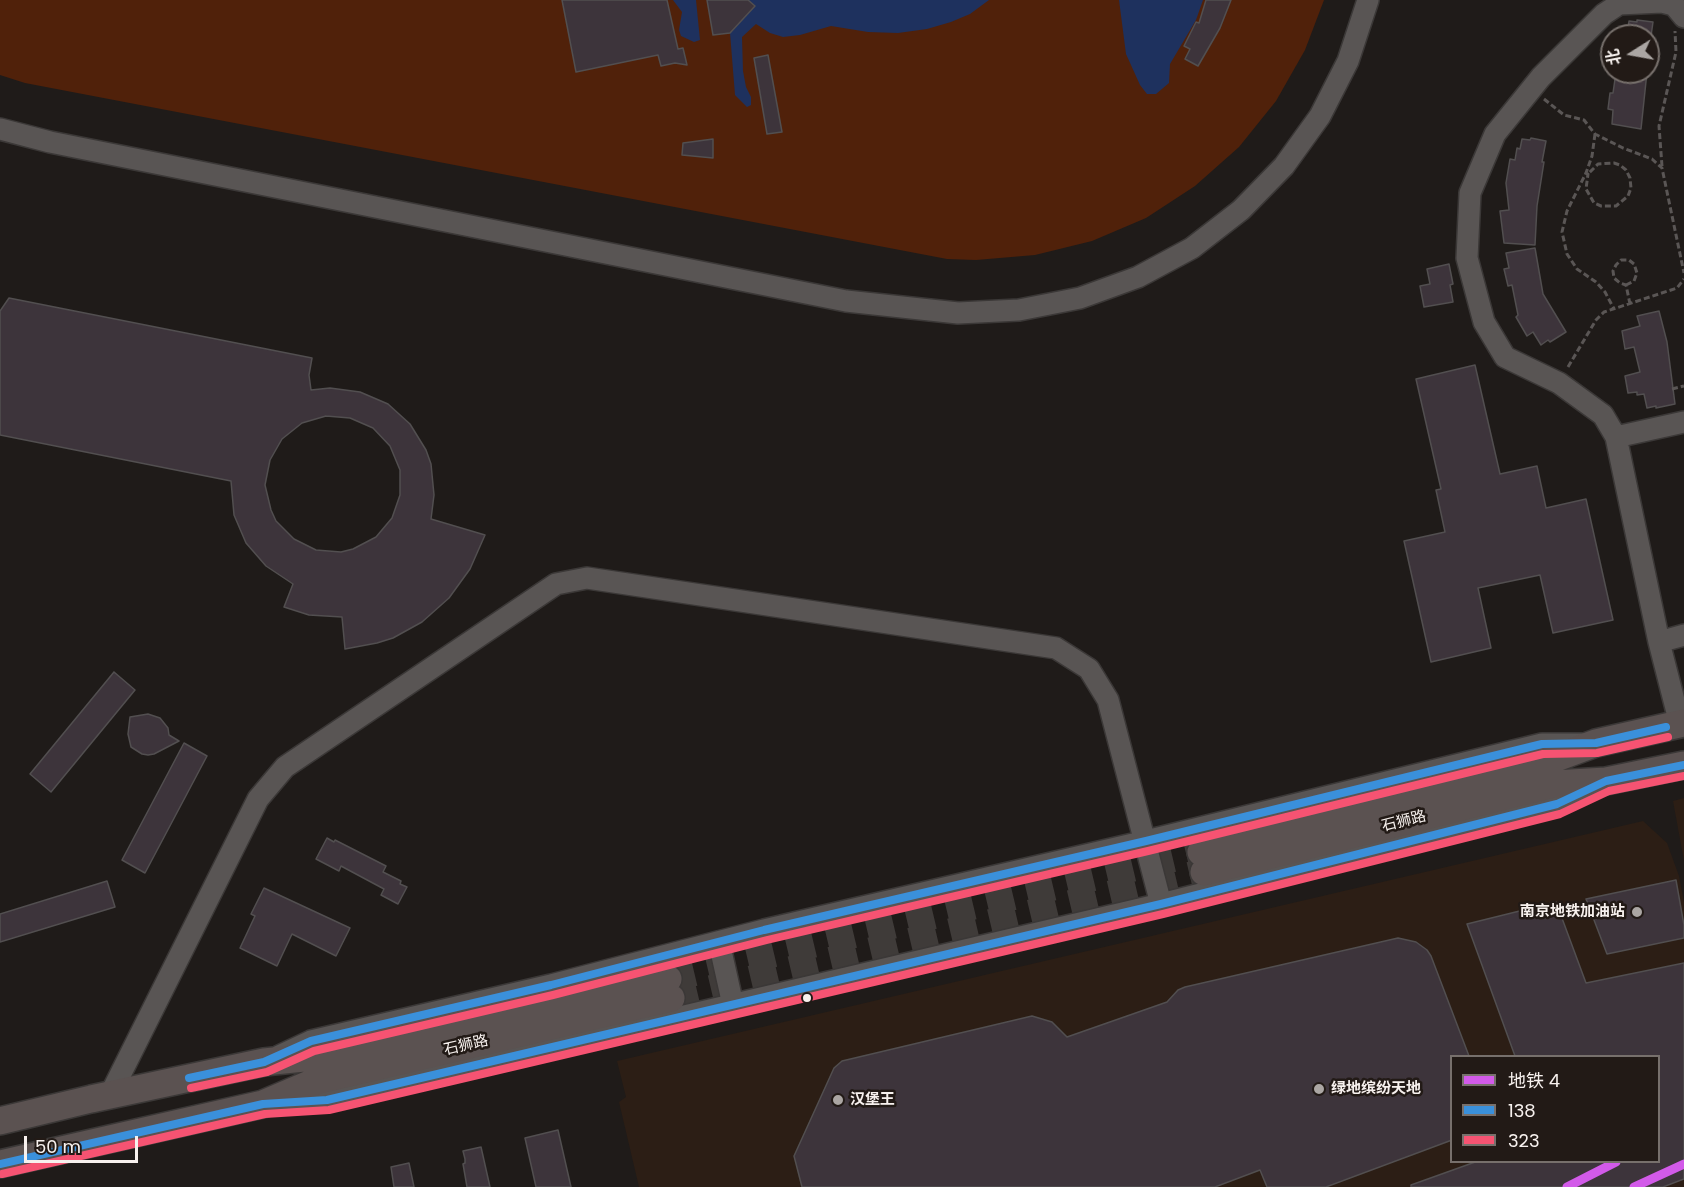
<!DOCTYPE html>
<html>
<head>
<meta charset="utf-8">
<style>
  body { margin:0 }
  #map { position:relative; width:1684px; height:1187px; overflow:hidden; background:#1f1b19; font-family:Poppins,"Noto Sans SC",sans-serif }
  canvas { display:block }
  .legend { position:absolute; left:1450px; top:1055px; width:210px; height:108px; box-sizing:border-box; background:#221a16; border:2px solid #77706c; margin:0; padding:8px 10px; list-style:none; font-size:18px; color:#f7f1ee }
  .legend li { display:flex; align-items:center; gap:12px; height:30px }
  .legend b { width:30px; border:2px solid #77706c }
  .north { position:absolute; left:1600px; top:24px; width:60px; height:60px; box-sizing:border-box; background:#221a16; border:2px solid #77706c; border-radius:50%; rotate:259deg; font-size:16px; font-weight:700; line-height:24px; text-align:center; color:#f7f1ee }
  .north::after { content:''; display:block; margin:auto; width:21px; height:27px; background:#aba6a3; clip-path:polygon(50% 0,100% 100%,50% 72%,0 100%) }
  .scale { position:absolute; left:24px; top:1136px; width:114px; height:27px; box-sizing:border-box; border:3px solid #f7f1ee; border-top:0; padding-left:8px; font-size:18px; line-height:21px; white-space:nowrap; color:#f7f1ee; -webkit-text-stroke:4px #221a16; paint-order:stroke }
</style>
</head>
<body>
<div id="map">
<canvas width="1684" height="1187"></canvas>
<ul class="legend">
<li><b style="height:8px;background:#d25ae9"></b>地铁 4</li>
<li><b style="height:8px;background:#3a90db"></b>138</li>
<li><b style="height:8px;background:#f65372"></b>323</li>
</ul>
<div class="north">北</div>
<div class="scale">50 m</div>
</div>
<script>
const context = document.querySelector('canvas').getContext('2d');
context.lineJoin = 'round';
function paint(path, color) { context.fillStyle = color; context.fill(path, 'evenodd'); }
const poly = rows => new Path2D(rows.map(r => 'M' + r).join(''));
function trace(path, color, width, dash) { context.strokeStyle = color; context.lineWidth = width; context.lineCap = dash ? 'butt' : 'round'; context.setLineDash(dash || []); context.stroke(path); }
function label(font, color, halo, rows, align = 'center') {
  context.font = font + ' Poppins,"Noto Sans SC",sans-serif'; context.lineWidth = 5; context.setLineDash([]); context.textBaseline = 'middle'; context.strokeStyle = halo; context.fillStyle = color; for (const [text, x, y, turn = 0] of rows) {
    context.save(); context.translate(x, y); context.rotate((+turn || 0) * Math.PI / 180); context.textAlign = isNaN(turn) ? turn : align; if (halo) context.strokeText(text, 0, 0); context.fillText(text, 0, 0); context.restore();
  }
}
paint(poly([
  [1684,798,1684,861,1673,801],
  [1643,821,1667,843,1679,876,1684,902,1684,1187,639,1187,619,1102,626,1097,617,1061],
  [1452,1056,1658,1056,1658,1162,1452,1162]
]), '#2c1e15');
paint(poly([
  [0,0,1324,0,1305,50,1276,101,1239,147,1195,186,1146,218,1092,241,1035,255,976,260,947,259,25,83,0,75]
]), '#50210a');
paint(poly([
  [673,0,696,0,700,40,694,42,681,36,679,30,682,12],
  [748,0,989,0,970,14,951,22,927,29,898,33,868,32,831,26,800,35,783,37,770,33,756,24,742,37,743,71,746,87,751,97,751,105,747,107,735,95,730,33,754,6],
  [1119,0,1203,0,1196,20,1170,64,1169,83,1156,94,1147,94,1140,85,1126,54]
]), '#1e315e');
const building = poly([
  [562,0,667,0,678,49,683,48,687,65,675,63,661,66,658,55,576,72,562,0],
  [707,0,748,0,755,6,730,33,713,35,707,0],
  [1206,0,1231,0,1220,28,1198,66,1185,59,1190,49,1184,46,1196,22,1199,23,1206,0],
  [1637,20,1653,22,1651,36,1627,36,1629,21,1637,22,1637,20],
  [768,55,782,132,767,134,754,58,768,55],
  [1616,72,1647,72,1641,129,1612,124,1613,110,1608,109,1610,93,1613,93,1616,72],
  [1531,138,1546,141,1542,162,1544,162,1537,206,1535,245,1504,243,1500,211,1509,210,1506,183,1510,159,1515,160,1517,148,1520,149,1522,139,1530,140,1531,138],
  [713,139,713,158,682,155,683,143,713,139],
  [1535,248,1543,294,1566,332,1550,342,1548,340,1541,345,1533,332,1527,336,1516,317,1518,315,1512,285,1508,286,1504,269,1509,268,1506,253,1535,248],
  [1449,264,1453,284,1450,285,1453,302,1424,307,1420,286,1430,284,1427,269,1449,264],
  [9,298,312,358,309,375,311,390,330,388,360,392,388,404,410,424,426,450,431,464,434,495,431,519,485,535,470,569,449,598,422,622,393,638,377,643,345,649,342,617,309,615,284,607,293,584,266,566,246,543,234,515,231,481,0,435,0,311,9,298],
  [326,416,350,418,373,428,390,446,400,470,400,495,392,518,376,537,353,549,341,552,316,550,294,539,276,521,271,510,265,485,270,460,282,439,302,423,326,416],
  [1659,311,1667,342,1675,404,1656,408,1656,406,1647,408,1644,394,1637,395,1637,392,1628,393,1625,376,1640,372,1634,347,1625,349,1622,331,1640,326,1637,316,1659,311],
  [1475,365,1500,474,1537,466,1546,508,1586,499,1613,620,1553,633,1540,575,1478,588,1491,648,1431,662,1404,541,1445,532,1436,490,1441,489,1416,379,1475,365],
  [114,672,135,690,51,792,30,774,114,672],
  [148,714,160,718,168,728,169,735,179,741,154,754,148,755,142,754,131,747,128,734,130,717,148,714],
  [184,743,207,756,145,873,122,860,184,743],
  [327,838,334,842,335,840,386,866,383,872,401,881,400,884,407,887,398,904,381,895,384,889,341,866,339,871,316,859,327,838],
  [1676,880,1684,925,1684,938,1607,954,1586,899,1676,880],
  [107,881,115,907,0,942,0,914,107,881],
  [264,888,350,928,336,956,292,934,277,966,240,948,255,916,251,914,264,888],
  [1556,902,1586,983,1684,963,1684,1179,1663,1187,1411,1187,1411,1185,1478,1161,1659,1161,1659,1056,1515,1056,1467,924,1556,902],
  [1398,938,1416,942,1427,950,1431,956,1469,1056,1452,1056,1452,1140,1326,1187,1267,1187,1260,1170,1215,1187,802,1187,794,1156,834,1068,842,1061,1032,1016,1052,1022,1067,1037,1167,1002,1178,990,1185,987,1398,938],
  [558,1130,571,1187,536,1187,525,1138,558,1130],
  [481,1147,490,1187,467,1187,463,1164,465,1163,465,1159,463,1151,481,1147],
  [409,1163,414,1187,394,1187,391,1167,409,1163]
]);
paint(building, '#3d343b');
trace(building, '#524f50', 1.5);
trace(poly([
  [668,979,1201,852],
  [671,998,1204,872]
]), '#3f3b39', 27, [27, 14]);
const minor = poly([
  [0,129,50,142,846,301,958,313,1019,310,1080,298,1138,277,1192,248,1241,210,1284,166,1320,116,1348,61,1368,0],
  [1616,437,1684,422],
  [1659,642,1684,635],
  [1680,724,1659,642,1616,437,1603,415,1559,383,1505,357,1484,322,1467,258,1470,193,1495,134,1541,77,1604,14,1619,4,1662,2,1674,5,1684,17],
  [719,942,733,1005],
  [279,1056,311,1041,551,985,764,930,1146,841,1542,744,1583,744],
  [110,1095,258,799,285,767,556,584,587,578,1056,648,1089,669,1108,700,1161,904],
  [276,1103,327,1100,1161,904,1557,804,1597,785]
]);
const major = poly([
  [1201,852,1548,761,1596,743,1684,723],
  [1204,872,1554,784,1606,781,1684,765],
  [0,1121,91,1099,264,1062,314,1057,668,979],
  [0,1164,263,1104,319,1080,671,998]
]);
trace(minor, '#3b3837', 24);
trace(major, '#3b3837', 30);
trace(poly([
  [1544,99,1564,115,1584,120,1595,134,1623,148,1652,159,1662,168,1684,273],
  [1595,134,1592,156,1586,173,1567,211,1562,232,1567,254,1577,269,1596,282,1605,292,1614,309],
  [1662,166,1659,126,1676,52,1675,31],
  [1586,173,1588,174,1586,189,1594,203,1601,206,1616,206,1628,196,1631,188,1630,178,1626,170,1620,165,1614,163,1598,164,1588,174],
  [1626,285,1634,281,1637,273,1634,264,1629,260,1621,260,1616,265,1613,271,1614,278,1620,283,1626,285,1630,304],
  [1568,367,1596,320,1604,312,1677,288,1684,279],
  [1672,389,1684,386]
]), '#5a5655', 3, [6, 3]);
trace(minor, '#595554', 21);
trace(major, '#5b5251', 27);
trace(poly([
  [189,1078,264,1062,311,1041,551,985,764,930,1146,841,1542,744,1596,743,1666,727],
  [0,1164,263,1104,327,1100,1161,904,1557,804,1606,781,1684,765]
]), '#3a90db', 8);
trace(poly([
  [191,1088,267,1072,314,1051,553,995,767,940,1148,851,1543,754,1597,753,1668,737],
  [2,1174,265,1114,329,1110,1163,914,1560,814,1609,791,1684,776]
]), '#f65372', 8);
trace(poly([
  [1567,1187,1616,1162],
  [1634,1187,1684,1164]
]), '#d25ae9', 9);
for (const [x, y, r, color] of [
  [1637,912,6,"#aba6a3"],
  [807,998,5,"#f7f1ee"],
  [1319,1089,6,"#aba6a3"],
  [838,1100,6,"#aba6a3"]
]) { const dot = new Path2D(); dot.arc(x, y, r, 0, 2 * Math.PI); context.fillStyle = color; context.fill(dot); trace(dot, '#221a16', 2); }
label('15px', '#f7f1ee', '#221a16', [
  ["石狮路",1404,822,-14],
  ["石狮路",466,1046,-13]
]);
label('bold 15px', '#f7f1ee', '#221a16', [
  ["南京地铁加油站",1625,912,"right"],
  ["绿地缤纷天地",1331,1089],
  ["汉堡王",850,1100]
], 'left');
</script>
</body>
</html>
